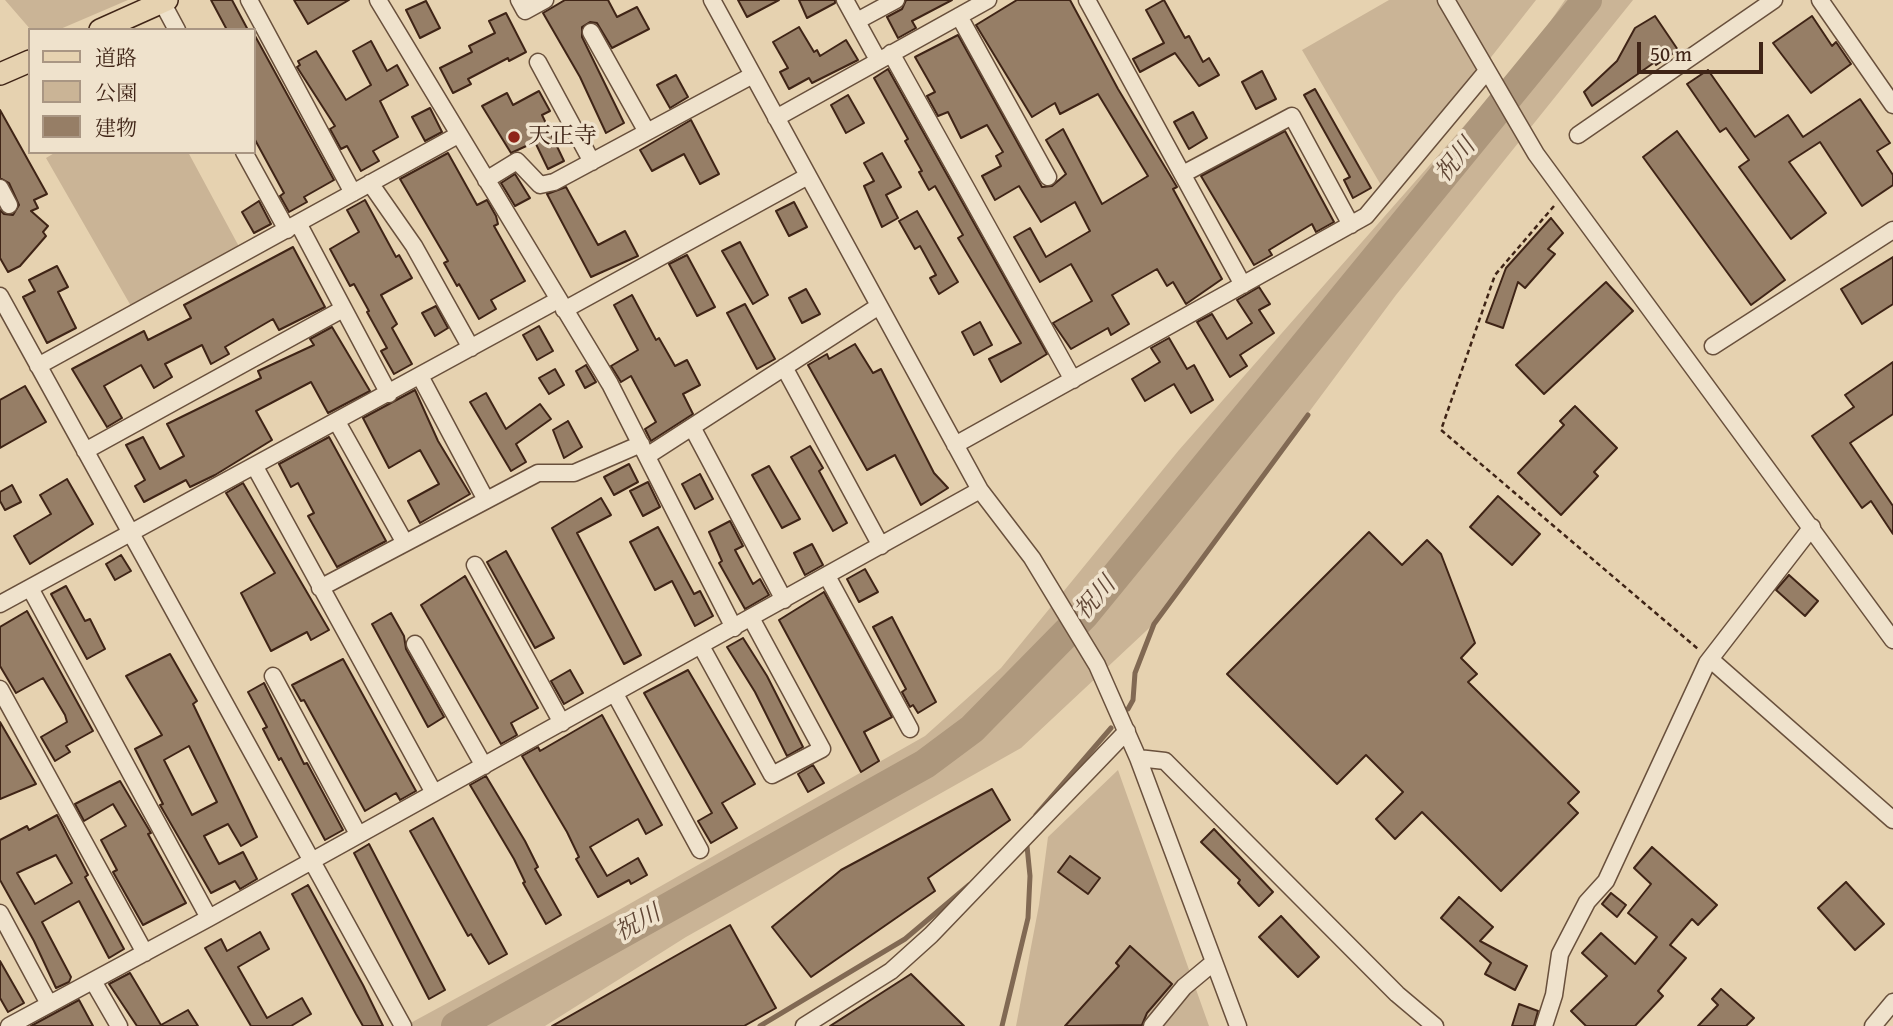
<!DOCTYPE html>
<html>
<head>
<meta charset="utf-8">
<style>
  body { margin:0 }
  #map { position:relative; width:1893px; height:1026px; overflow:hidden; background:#e6d2b0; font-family:"Gentium Book Plus","Noto Serif JP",serif }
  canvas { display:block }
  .legend { position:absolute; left:28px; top:28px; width:228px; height:126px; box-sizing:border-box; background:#efe2cc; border:2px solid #a99683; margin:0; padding:9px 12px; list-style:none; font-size:21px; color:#3f2416 }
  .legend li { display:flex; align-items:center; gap:14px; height:35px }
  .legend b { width:35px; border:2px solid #a99683 }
  .scale { position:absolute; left:1637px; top:42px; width:126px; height:32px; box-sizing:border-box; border:4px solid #3f2416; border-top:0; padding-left:9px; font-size:21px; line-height:24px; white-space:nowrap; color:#3f2416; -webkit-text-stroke:5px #efe2cc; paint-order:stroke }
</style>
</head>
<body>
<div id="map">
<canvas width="1893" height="1026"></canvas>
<ul class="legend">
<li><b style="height:9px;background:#e6d2b0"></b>道路</li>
<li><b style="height:19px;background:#cab496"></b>公園</li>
<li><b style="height:19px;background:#967e66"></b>建物</li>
</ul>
<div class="scale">50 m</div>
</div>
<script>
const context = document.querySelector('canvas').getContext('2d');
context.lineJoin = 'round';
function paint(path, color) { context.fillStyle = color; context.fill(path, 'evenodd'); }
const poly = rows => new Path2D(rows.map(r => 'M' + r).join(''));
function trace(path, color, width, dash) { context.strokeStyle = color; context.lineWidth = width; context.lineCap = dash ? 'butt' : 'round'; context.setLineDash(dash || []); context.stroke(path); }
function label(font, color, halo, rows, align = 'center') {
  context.font = font + ' "Gentium Book Plus","Noto Serif JP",serif'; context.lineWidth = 7; context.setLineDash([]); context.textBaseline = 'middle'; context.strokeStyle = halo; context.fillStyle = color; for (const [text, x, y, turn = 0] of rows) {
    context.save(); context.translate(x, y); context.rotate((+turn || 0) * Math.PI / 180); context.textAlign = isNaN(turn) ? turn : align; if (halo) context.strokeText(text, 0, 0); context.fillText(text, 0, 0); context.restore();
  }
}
paint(poly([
  [5,0,128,0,58,30,31,30],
  [1389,0,1536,0,1385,192,1302,50],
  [1565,0,1633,0,1396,295,1184,580,1161,617,1021,748,686,937,545,1026,405,1026,617,911,925,736,1001,668,1179,450,1530,51],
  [56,152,188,152,243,254,135,313,46,158],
  [1118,770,1209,1026,1016,1026,1039,905,1048,837]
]), '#cab496');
trace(poly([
  [1128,709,1133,700,1135,673,1154,624,1308,415],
  [1036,815,1111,728],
  [760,1026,905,939,969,885],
  [1002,1026,1028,918,1030,876,1027,846]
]), '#816953', 5);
trace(poly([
  [456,1026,925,764,972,729,1084,615,1587,0]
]), '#ad977c', 30);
const building = poly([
  [211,0,232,0,248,30,227,30,211,0],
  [294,0,349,0,308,24,294,0],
  [565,0,608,0,617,17,637,7,649,29,612,48,597,23,590,22,582,27,582,37,624,123,606,133,580,77,543,13,565,0],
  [738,0,779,0,747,17,738,0],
  [799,0,835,0,835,3,807,18,799,0],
  [906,0,952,0,912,21,916,28,898,38,887,17,902,9,906,0],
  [1017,0,1070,0,1118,89,1177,187,1173,189,1222,279,1186,304,1173,282,1167,286,1157,269,1112,295,1129,324,1111,335,1108,328,1071,349,1053,323,1092,301,1071,264,1040,282,1014,237,1030,228,1046,257,1090,231,1075,202,1041,222,1019,186,995,200,982,176,1001,166,996,156,1003,152,987,125,961,138,948,112,938,116,927,96,935,92,915,57,958,35,1042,187,1052,186,1066,174,1046,140,1063,129,1102,204,1148,176,1098,94,1060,114,1055,103,1032,117,976,25,1017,0],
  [1164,0,1185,38,1189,36,1203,62,1209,58,1219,75,1199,86,1175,53,1140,72,1133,59,1164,43,1146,10,1164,0],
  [426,1,440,28,420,38,406,10,426,1],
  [506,13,526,52,509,61,508,58,468,79,471,84,453,93,440,68,472,52,469,46,495,33,489,21,506,13],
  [1655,16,1678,50,1656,65,1655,62,1592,106,1584,92,1617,61,1635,28,1655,16],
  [1812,16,1832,46,1836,42,1851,64,1811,93,1773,43,1812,16],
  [799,27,814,52,817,50,820,56,846,40,858,60,812,83,809,78,789,89,780,72,788,68,773,42,799,27],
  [254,34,334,180,304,197,307,202,289,212,280,196,284,193,254,138,254,34],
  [371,41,387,71,397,65,408,85,380,101,398,137,373,151,379,161,361,171,347,146,341,149,330,129,335,126,297,67,300,65,298,61,316,51,346,100,371,85,353,51,371,41],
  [888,69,1047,354,1001,382,989,359,1021,343,958,238,963,235,935,186,929,190,919,172,922,171,905,141,908,139,874,78,888,69],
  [1708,70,1755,137,1788,115,1803,137,1860,99,1890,143,1877,151,1893,175,1893,185,1862,206,1820,142,1789,162,1826,213,1791,239,1739,167,1749,160,1726,128,1720,132,1687,84,1708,70],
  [1262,71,1276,99,1256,109,1242,82,1262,71],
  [676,75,688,97,670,108,657,85,676,75],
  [1315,89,1371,188,1353,198,1344,180,1350,177,1304,95,1315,89],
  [539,91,550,111,542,115,564,161,548,169,535,142,511,153,482,106,507,93,513,105,539,91],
  [848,95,864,123,846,133,831,105,848,95],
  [430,108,442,132,425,141,412,117,430,108],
  [0,110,47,194,34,200,38,208,31,211,48,226,43,232,46,236,20,266,8,272,0,258,0,210,4,214,13,215,19,205,9,183,0,178,0,110],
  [1193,112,1207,138,1189,149,1174,122,1193,112],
  [691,120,719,174,700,184,684,154,652,171,640,150,691,120],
  [1285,131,1334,222,1316,232,1312,224,1269,250,1272,255,1254,265,1201,176,1285,131],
  [1677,131,1785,280,1751,305,1643,157,1677,131],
  [448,153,477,205,487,200,496,216,498,224,494,226,525,281,491,300,496,309,479,319,459,284,457,286,444,263,448,261,400,179,448,153],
  [882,153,901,187,886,195,898,218,882,227,864,186,874,181,864,163,882,153],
  [515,174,530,198,515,206,501,183,515,174],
  [566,187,598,245,625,231,638,256,591,277,547,194,566,187],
  [365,200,396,257,399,255,412,278,381,295,397,324,392,328,412,364,394,374,381,351,387,348,367,312,369,311,354,284,350,286,330,249,359,232,347,210,365,200],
  [259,201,271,224,254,233,242,212,259,201],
  [794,202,807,227,789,236,776,211,794,202],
  [917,211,958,282,939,294,930,278,936,275,920,246,915,249,899,221,917,211],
  [1551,218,1563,233,1548,249,1555,254,1525,288,1518,282,1503,328,1486,322,1506,268,1551,218],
  [740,242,768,295,753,304,722,251,740,242],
  [293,247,325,307,279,330,273,319,225,347,229,354,211,364,202,345,165,364,172,377,154,388,141,365,104,386,122,418,107,427,72,369,144,331,148,340,191,318,184,305,293,247],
  [687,255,715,307,697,316,669,264,687,255],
  [1893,257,1893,304,1862,324,1841,289,1893,257],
  [57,266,68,287,58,292,76,328,47,343,23,297,35,291,29,280,57,266],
  [1606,282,1633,311,1544,394,1516,365,1606,282],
  [1259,287,1270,304,1259,310,1274,333,1240,355,1247,366,1230,377,1197,322,1212,314,1227,339,1252,323,1237,300,1259,287],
  [806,289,820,314,802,323,789,298,806,289],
  [632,295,656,340,659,338,675,366,687,360,700,385,683,394,693,414,651,441,645,429,656,422,631,376,621,382,611,366,638,350,614,305,632,295],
  [745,304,775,359,757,369,727,313,745,304],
  [436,306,448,328,435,336,422,313,436,306],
  [980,322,992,345,974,355,962,332,980,322],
  [539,326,553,351,537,360,523,335,539,326],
  [332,327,370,391,328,413,311,382,256,411,272,440,215,475,190,487,186,480,144,502,135,486,145,480,126,445,143,437,160,469,184,456,167,424,261,378,258,371,314,345,310,339,332,327],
  [1169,338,1187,369,1194,365,1213,400,1191,413,1174,384,1145,401,1132,379,1160,362,1151,348,1169,338],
  [855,344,873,373,881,369,934,473,948,488,921,505,895,455,867,470,808,365,827,354,829,359,855,344],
  [1893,362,1893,414,1850,443,1893,506,1893,534,1871,501,1862,508,1812,436,1854,407,1845,395,1893,362],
  [586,365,596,382,585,388,576,371,586,365],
  [555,369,564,385,549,394,539,378,555,369],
  [25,386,46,422,0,448,0,400,25,386],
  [415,390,438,441,470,494,420,523,408,501,439,484,420,450,389,468,363,418,415,390],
  [486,393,506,429,540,404,551,419,516,444,526,462,511,471,470,402,486,393],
  [1575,406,1617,448,1594,472,1598,476,1561,515,1518,473,1564,425,1560,421,1575,406],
  [568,421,582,447,564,458,553,430,568,421],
  [329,437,386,541,337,567,308,516,314,513,298,483,291,487,279,464,329,437],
  [810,446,823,468,819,471,847,523,833,531,791,457,810,446],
  [629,464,638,482,614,495,604,477,629,464],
  [769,466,800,519,782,528,752,475,769,466],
  [700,474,713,499,695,509,682,484,700,474],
  [67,479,93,524,30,564,14,536,51,514,40,495,67,479],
  [648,482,660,507,643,516,630,491,648,482],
  [243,483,329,630,311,640,307,632,271,651,241,593,275,573,226,493,243,483],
  [12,485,21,502,5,510,0,501,0,492,12,485],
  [1498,496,1540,534,1512,565,1470,527,1498,496],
  [601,498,611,515,577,533,641,655,624,664,552,528,601,498],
  [730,521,743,546,735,550,753,584,760,579,769,595,745,609,719,563,722,561,709,532,730,521],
  [658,527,694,594,700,591,713,616,695,626,672,581,655,590,630,542,658,527],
  [1369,532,1402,565,1427,540,1441,554,1475,643,1461,658,1477,674,1468,682,1579,792,1568,803,1578,813,1501,891,1422,812,1395,839,1376,819,1403,792,1366,755,1337,784,1227,674,1369,532],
  [812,544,823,565,805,575,794,553,812,544],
  [506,551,554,638,535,648,487,562,506,551],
  [121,555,131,571,115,580,106,564,121,555],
  [865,569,878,592,859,602,847,579,865,569],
  [1789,575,1818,601,1805,616,1776,590,1789,575],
  [465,576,538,708,511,723,517,735,501,744,421,605,465,576],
  [66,586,85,621,90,619,105,649,87,659,51,594,66,586],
  [824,592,892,717,864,732,879,761,861,772,779,620,824,592],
  [27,611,93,731,66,746,70,752,55,761,41,737,67,722,65,715,43,678,16,693,0,666,0,627,27,611],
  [391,613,404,636,406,649,444,717,428,727,372,624,391,613],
  [892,617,936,702,918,713,913,705,910,707,902,692,906,689,873,627,892,617],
  [743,638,767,676,803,747,787,756,755,692,727,647,743,638],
  [170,654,197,701,193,704,257,837,241,846,228,824,204,836,219,864,243,852,257,879,240,889,235,881,211,893,160,805,163,804,135,749,162,735,126,676,170,654],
  [189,746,217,802,192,815,164,760,189,746],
  [343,659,416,791,400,800,396,793,365,811,304,700,301,701,292,685,343,659],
  [570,670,583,693,564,704,551,681,570,670],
  [688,670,755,784,722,803,737,828,711,843,698,821,712,813,644,693,688,670],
  [264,683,304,764,307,763,343,830,325,840,281,758,279,760,263,729,267,727,248,692,264,683],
  [602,715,662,825,646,834,638,819,590,847,607,876,638,858,647,875,631,884,629,880,598,897,576,859,579,857,567,832,522,756,538,747,540,751,602,715],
  [0,722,36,784,0,799,0,722],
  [813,765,824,783,808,792,798,774,813,765],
  [486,776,525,841,538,867,535,869,561,915,546,924,523,883,525,882,514,859,470,785,486,776],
  [120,781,151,833,148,834,186,903,143,925,113,872,117,870,101,840,126,826,113,804,84,821,75,804,120,781],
  [992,789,1010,820,928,878,935,891,811,977,772,927,841,870,992,789],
  [57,815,88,875,85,877,124,949,109,958,79,901,42,922,71,977,69,982,56,988,34,941,0,880,0,840,27,826,29,830,57,815],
  [56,855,72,883,35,904,17,873,56,855],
  [433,818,507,954,489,964,471,934,468,936,410,831,433,818],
  [1214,829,1273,892,1259,906,1238,883,1240,880,1201,842,1214,829],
  [369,844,445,990,429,999,354,853,369,844],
  [1652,847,1717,905,1698,925,1692,919,1670,945,1686,958,1658,991,1663,996,1635,1026,1586,1026,1571,1011,1607,976,1582,953,1601,933,1635,964,1657,937,1628,913,1651,884,1634,868,1652,847],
  [1070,856,1100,878,1088,894,1058,872,1070,856],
  [1846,882,1884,924,1855,950,1818,908,1846,882],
  [308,885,363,985,383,1026,363,1026,356,1014,292,894,308,885],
  [1611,893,1626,905,1617,917,1602,904,1611,893],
  [1459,897,1493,927,1480,941,1527,966,1515,990,1485,974,1491,963,1441,918,1459,897],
  [1281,916,1319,957,1298,977,1259,937,1281,916],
  [730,925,776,1008,744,1026,552,1026,730,925],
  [260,932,269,949,238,967,267,1018,302,998,311,1014,291,1026,251,1026,205,948,221,939,227,951,260,932],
  [1130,946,1172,984,1147,1013,1142,1025,1065,1026,1119,966,1116,963,1130,946],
  [0,961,24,1003,8,1012,0,998,0,961],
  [130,973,161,1025,188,1010,198,1026,137,1026,109,984,130,973],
  [911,974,964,1026,830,1026,911,974],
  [1721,989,1754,1018,1746,1026,1698,1026,1718,1005,1712,999,1721,989],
  [79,1000,93,1026,31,1026,79,1000],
  [1519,1004,1538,1011,1534,1026,1512,1026,1519,1004]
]);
paint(building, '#967e66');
trace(building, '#3f2416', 2);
const minor = poly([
  [249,0,353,193],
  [378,0,610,384,734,628],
  [519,0,525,11,545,0],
  [712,0,980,490,1032,558,1097,665,1138,758,1238,1026],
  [845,0,878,60],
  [1087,0,1243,285],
  [1446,0,1536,154,1893,640],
  [1820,0,1893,105],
  [162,2,177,30],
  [959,16,1048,177],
  [857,21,896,0],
  [591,32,647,132],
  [891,53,1073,380],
  [538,62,592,162],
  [776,118,988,0],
  [1578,135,1774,0],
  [244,152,287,230],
  [1183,174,1292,116,1351,225],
  [486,180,517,161,540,185,554,182,753,75],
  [370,183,414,246,471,348],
  [0,188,9,205],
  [298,223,389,394],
  [0,296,403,1026],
  [564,310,808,176],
  [1713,346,1893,230],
  [38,366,458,135],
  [784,367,881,546],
  [420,376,486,500],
  [337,422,405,543],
  [692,427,784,600],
  [955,445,1366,216,1486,72],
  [85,451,343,309],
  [647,456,879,306],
  [255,467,434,793],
  [475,565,562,723],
  [827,576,910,729],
  [30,588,209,918],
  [320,588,538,473,574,473,641,444],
  [0,604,558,300],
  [415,644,484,766],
  [701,646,772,775,822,749,751,618],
  [1710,659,1893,820],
  [273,676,358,834],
  [0,689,145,953],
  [615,694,700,850],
  [1138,758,1165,761,1397,994,1435,1026],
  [0,913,49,1004],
  [93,981,119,1026],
  [9,1026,209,918,980,490],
  [804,1026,891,971,931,935,1127,731],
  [1152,1026,1184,987,1214,962],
  [1544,1026,1554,995,1560,954,1587,902,1606,881,1707,663,1812,527],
  [1873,1026,1893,1002]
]);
const major = poly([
  [100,30,167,0],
  [0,74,30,61]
]);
trace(minor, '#69503c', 19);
trace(major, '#3f2416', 24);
trace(poly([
  [1554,206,1495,275,1441,430,1698,649]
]), '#3f2416', 2.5, [5, 3.5]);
trace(minor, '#efe2cc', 16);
trace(major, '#e6d2b0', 21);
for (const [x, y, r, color] of [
  [514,137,7,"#8f2418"]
]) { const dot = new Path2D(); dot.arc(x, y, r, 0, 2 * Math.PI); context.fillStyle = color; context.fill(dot); trace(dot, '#efe2cc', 2.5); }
label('23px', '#3f2416', '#efe2cc', [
  ["天正寺",528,137]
], 'left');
label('italic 24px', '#604635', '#efe2cc', [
  ["祝川",1456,161,-51],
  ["祝川",1096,599,-49],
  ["祝川",638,924,-29]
]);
</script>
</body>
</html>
